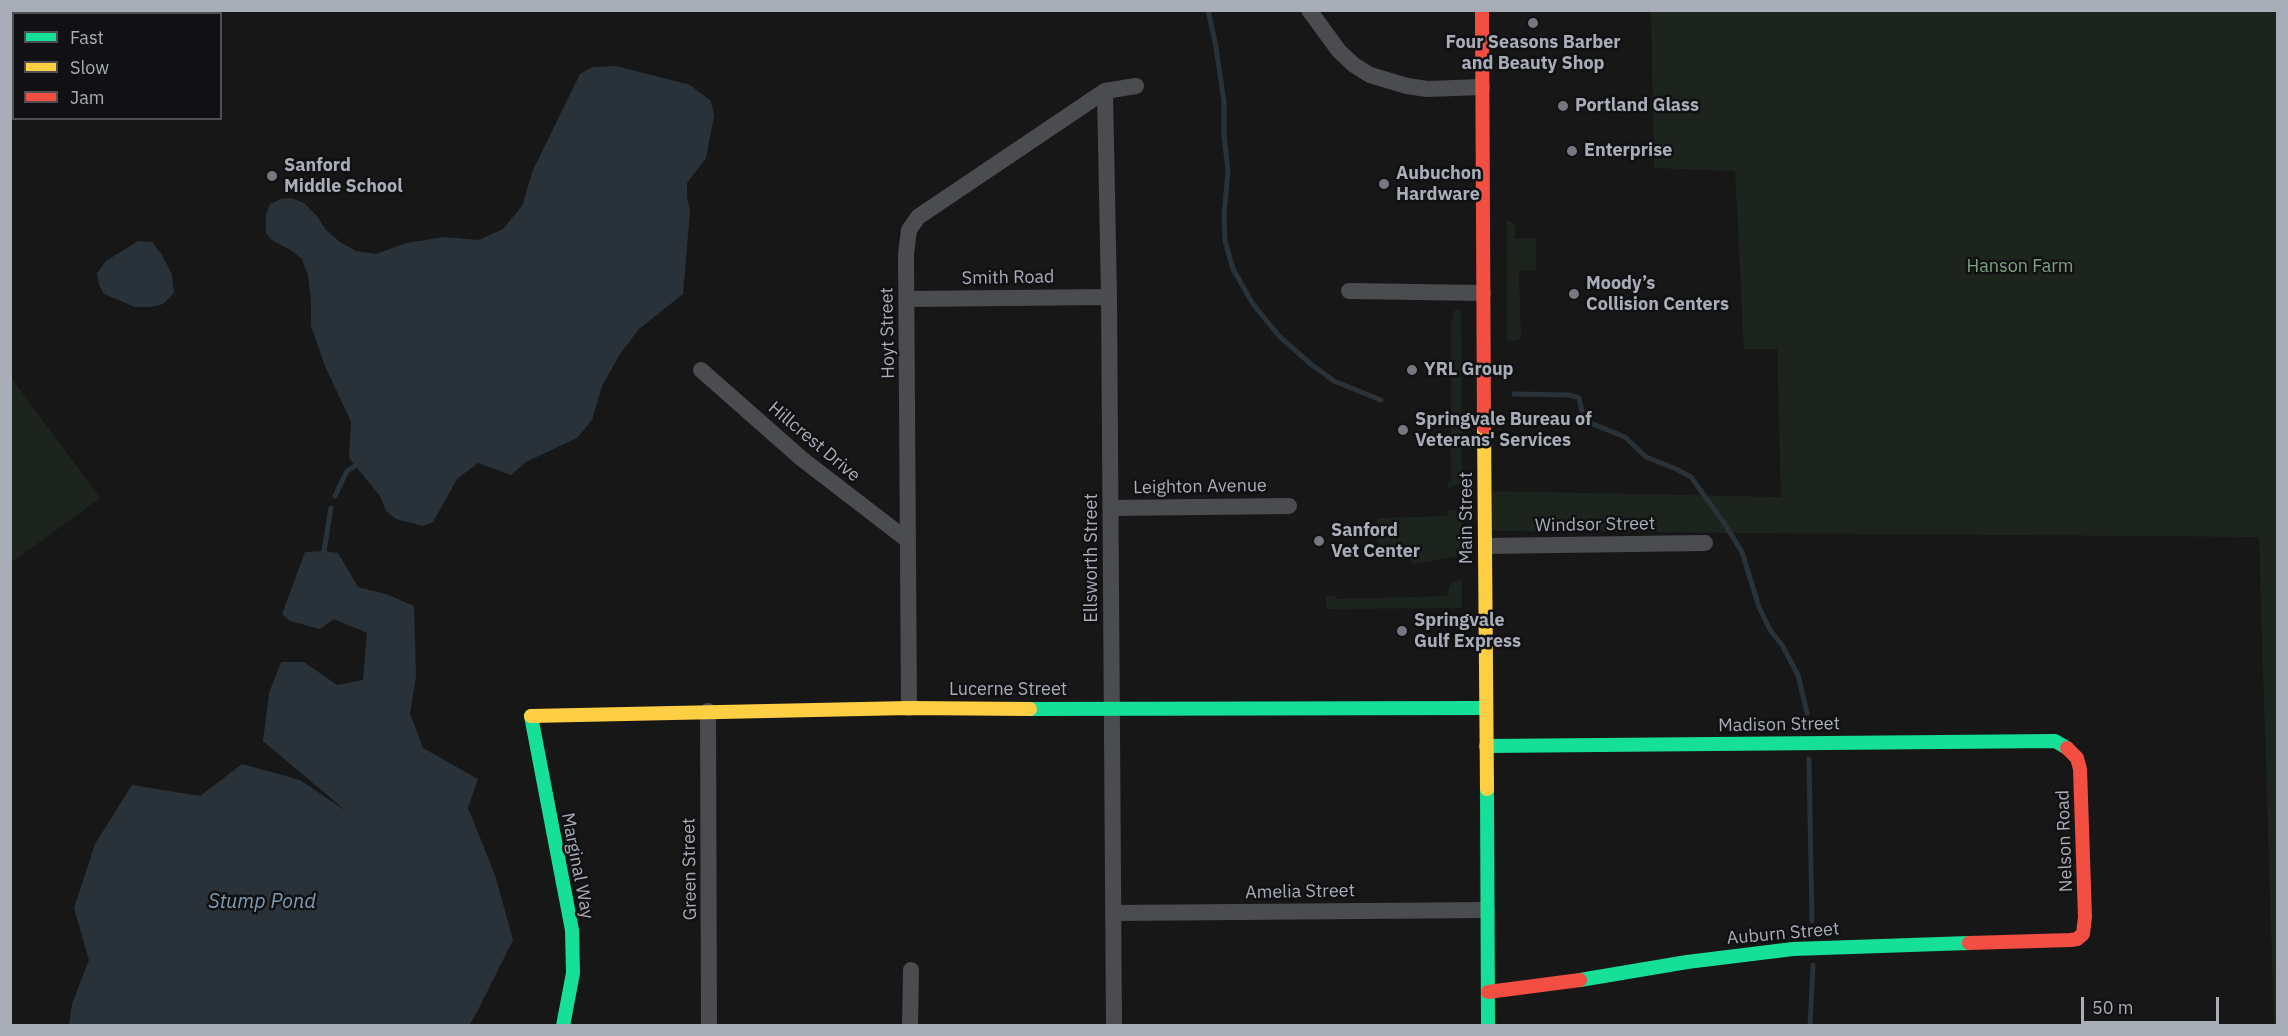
<!DOCTYPE html>
<html>
<head>
<meta charset="utf-8">
<style>
  body { margin:0 }
  #map { position:relative; width:2288px; height:1036px; overflow:hidden; background:#171717; font-family:"IBM Plex Sans",sans-serif }
  canvas { display:block }
  .frame { position:absolute; inset:0; border:12px solid #a8adb8; pointer-events:none }
  .legend { position:absolute; left:12px; top:12px; width:210px; height:108px; box-sizing:border-box; background:#111113; border:2px solid #4d4f55; margin:0; padding:8px 10px; list-style:none; font-size:18px; color:#a8adb8 }
  .legend li { display:flex; align-items:center; gap:12px; height:30px }
  .legend b { width:30px; border:2px solid #4d4f55 }
  .scale { position:absolute; left:2081px; top:997px; width:138px; height:27px; box-sizing:border-box; border:3px solid #a8adb8; border-top:0; padding-left:8px; font-size:18px; line-height:21px; white-space:nowrap; color:#a8adb8; -webkit-text-stroke:4px #111113; paint-order:stroke }
</style>
</head>
<body>
<div id="map">
<canvas width="2288" height="1036"></canvas>
<div class="frame"></div>
<ul class="legend">
<li><b style="height:8px;background:#16e098"></b>Fast</li>
<li><b style="height:8px;background:#ffcf43"></b>Slow</li>
<li><b style="height:8px;background:#f24e42"></b>Jam</li>
</ul>
<div class="scale">50 m</div>
</div>
<script>
const context = document.querySelector('canvas').getContext('2d');
context.lineJoin = 'round';
function paint(path, color) { context.fillStyle = color; context.fill(path, 'evenodd'); }
const poly = rows => new Path2D(rows.map(r => 'M' + r).join(''));
function trace(path, color, width, dash) { context.strokeStyle = color; context.lineWidth = width; context.lineCap = dash ? 'butt' : 'round'; context.setLineDash(dash || []); context.stroke(path); }
function label(font, color, halo, rows, align = 'center') {
  context.font = font + ' "IBM Plex Sans",sans-serif'; context.lineWidth = 5; context.setLineDash([]); context.textBaseline = 'middle'; context.strokeStyle = halo; context.fillStyle = color; for (const [text, x, y, turn = 0] of rows) {
    context.save(); context.translate(x, y); context.rotate((+turn || 0) * Math.PI / 180); context.textAlign = isNaN(turn) ? turn : align; if (halo) context.strokeText(text, 0, 0); context.fillText(text, 0, 0); context.restore();
  }
}
paint(poly([
  [1651,11,2277,11,2277,1025,2274,1025,2259,537,1491,531,1492,491,1781,497,1777,349,1744,349,1735,171,1654,168],
  [1507,220,1515,224,1515,239,1536,238,1536,270,1519,271,1521,336,1520,339,1513,341,1507,340],
  [1457,309,1461,313,1462,479,1457,485,1448,488,1448,482,1451,481,1451,324,1454,311],
  [10,376,100,498,11,563,10,563],
  [1448,510,1455,511,1462,516,1463,555,1414,564,1404,554,1384,555,1383,560,1380,560,1377,520,1380,518,1448,516],
  [1462,580,1462,608,1327,609,1326,596,1336,596,1336,599,1448,596,1449,587,1452,582]
]), '#1d241e');
paint(poly([
  [616,66,690,85,711,101,714,116,706,158,687,183,687,197,690,211,683,294,639,329,620,354,602,386,592,420,577,438,526,462,511,475,478,463,457,479,433,522,423,526,396,519,386,511,380,496,349,458,351,422,325,366,311,326,311,300,308,275,302,259,292,251,272,240,266,233,266,214,270,204,281,199,291,198,304,203,316,215,326,230,340,242,356,251,376,254,406,243,444,237,479,240,503,229,522,206,533,170,580,74,593,67],
  [138,241,152,242,162,255,172,275,174,293,163,304,151,307,135,307,104,294,99,285,97,273,106,261],
  [324,551,338,553,358,587,386,594,414,606,416,676,410,714,423,748,478,779,468,808,495,875,513,940,478,1010,469,1026,69,1025,72,1004,89,960,74,908,95,844,132,785,200,796,242,764,300,780,346,811,263,741,269,693,281,662,304,662,337,685,363,680,367,633,334,619,320,629,290,621,282,614,305,552]
]), '#2a3239');
trace(poly([
  [1208,10,1216,47,1224,102,1224,135,1228,171,1224,215,1225,241,1233,269,1253,304,1279,336,1312,365,1334,381,1381,400],
  [1514,394,1570,395,1579,398,1582,412,1588,422,1625,437,1646,457,1676,469,1691,477,1724,523,1742,552,1759,607,1770,630,1782,645,1798,675,1807,713],
  [335,496,347,471,355,466],
  [324,551,331,508],
  [1809,759,1812,921],
  [1810,1026,1813,965]
]), '#2a3239', 5);
trace(poly([
  [1309,10,1339,51,1354,65,1370,75,1407,86,1427,89,1482,87],
  [1105,91,1109,297,1114,1026],
  [1349,291,1483,293],
  [907,299,1109,297],
  [701,370,802,459,906,539],
  [1111,508,1289,506],
  [1486,546,1705,543],
  [909,708,906,254,909,230,918,217,1105,91,1136,86],
  [708,711,709,1026],
  [1113,913,1487,910],
  [910,1026,911,970]
]), '#4b4c50', 16);
trace(poly([
  [1030,709,1486,708],
  [531,716,572,930,573,973,563,1026],
  [1486,746,2055,741,2067,748],
  [1487,789,1488,1026],
  [1580,980,1687,962,1793,949,1969,943]
]), '#16e098', 14);
trace(poly([
  [1484,427,1487,789],
  [531,716,909,708,1030,709]
]), '#ffcf43', 14);
trace(poly([
  [1482,10,1484,427],
  [1969,943,2071,940,2077,939,2083,934,2085,917,2080,769,2077,758,2067,748],
  [1488,992,1580,980]
]), '#f24e42', 14);
for (const [x, y, r, color] of [
  [1533,23,6,"#757880"],
  [1563,106,6,"#757880"],
  [1572,151,6,"#757880"],
  [272,176,6,"#757880"],
  [1384,184,6,"#757880"],
  [1574,294,6,"#757880"],
  [1412,370,6,"#757880"],
  [1403,430,6,"#757880"],
  [1319,541,6,"#757880"],
  [1402,631,6,"#757880"]
]) { const dot = new Path2D(); dot.arc(x, y, r, 0, 2 * Math.PI); context.fillStyle = color; context.fill(dot); trace(dot, '#111113', 2); }
label('bold 18px', '#a8adb8', '#111113', [
  ["Four Seasons Barber",1533,43,"center"],
  ["and Beauty Shop",1533,64,"center"],
  ["Portland Glass",1575,106],
  ["Enterprise",1584,151],
  ["Sanford",284,166],
  ["Middle School",284,187],
  ["Aubuchon",1396,174],
  ["Hardware",1396,195],
  ["Moody’s",1586,284],
  ["Collision Centers",1586,305],
  ["YRL Group",1424,370],
  ["Springvale Bureau of",1415,420],
  ["Veterans' Services",1415,441],
  ["Sanford",1331,531],
  ["Vet Center",1331,552],
  ["Springvale",1414,621],
  ["Gulf Express",1414,642]
], 'left');
label('18px', '#7fa381', '#111113', [
  ["Hanson Farm",2020,267]
]);
label('18px', '#a8adb8', '#111113', [
  ["Smith Road",1008,278,-1],
  ["Hoyt Street",888,333,-91],
  ["Hillcrest Drive",814,442,40],
  ["Leighton Avenue",1200,487,-1],
  ["Main Street",1467,518,-90],
  ["Windsor Street",1595,525,-1],
  ["Ellsworth Street",1092,558,-90],
  ["Lucerne Street",1008,690],
  ["Madison Street",1779,725,-1],
  ["Nelson Road",2065,841,-92],
  ["Marginal Way",577,866,79],
  ["Green Street",690,869,-91],
  ["Amelia Street",1300,892,-1],
  ["Auburn Street",1783,934,-5]
]);
label('italic 20px', '#7f9bb3', '#111113', [
  ["Stump Pond",262,902]
]);
</script>
</body>
</html>
